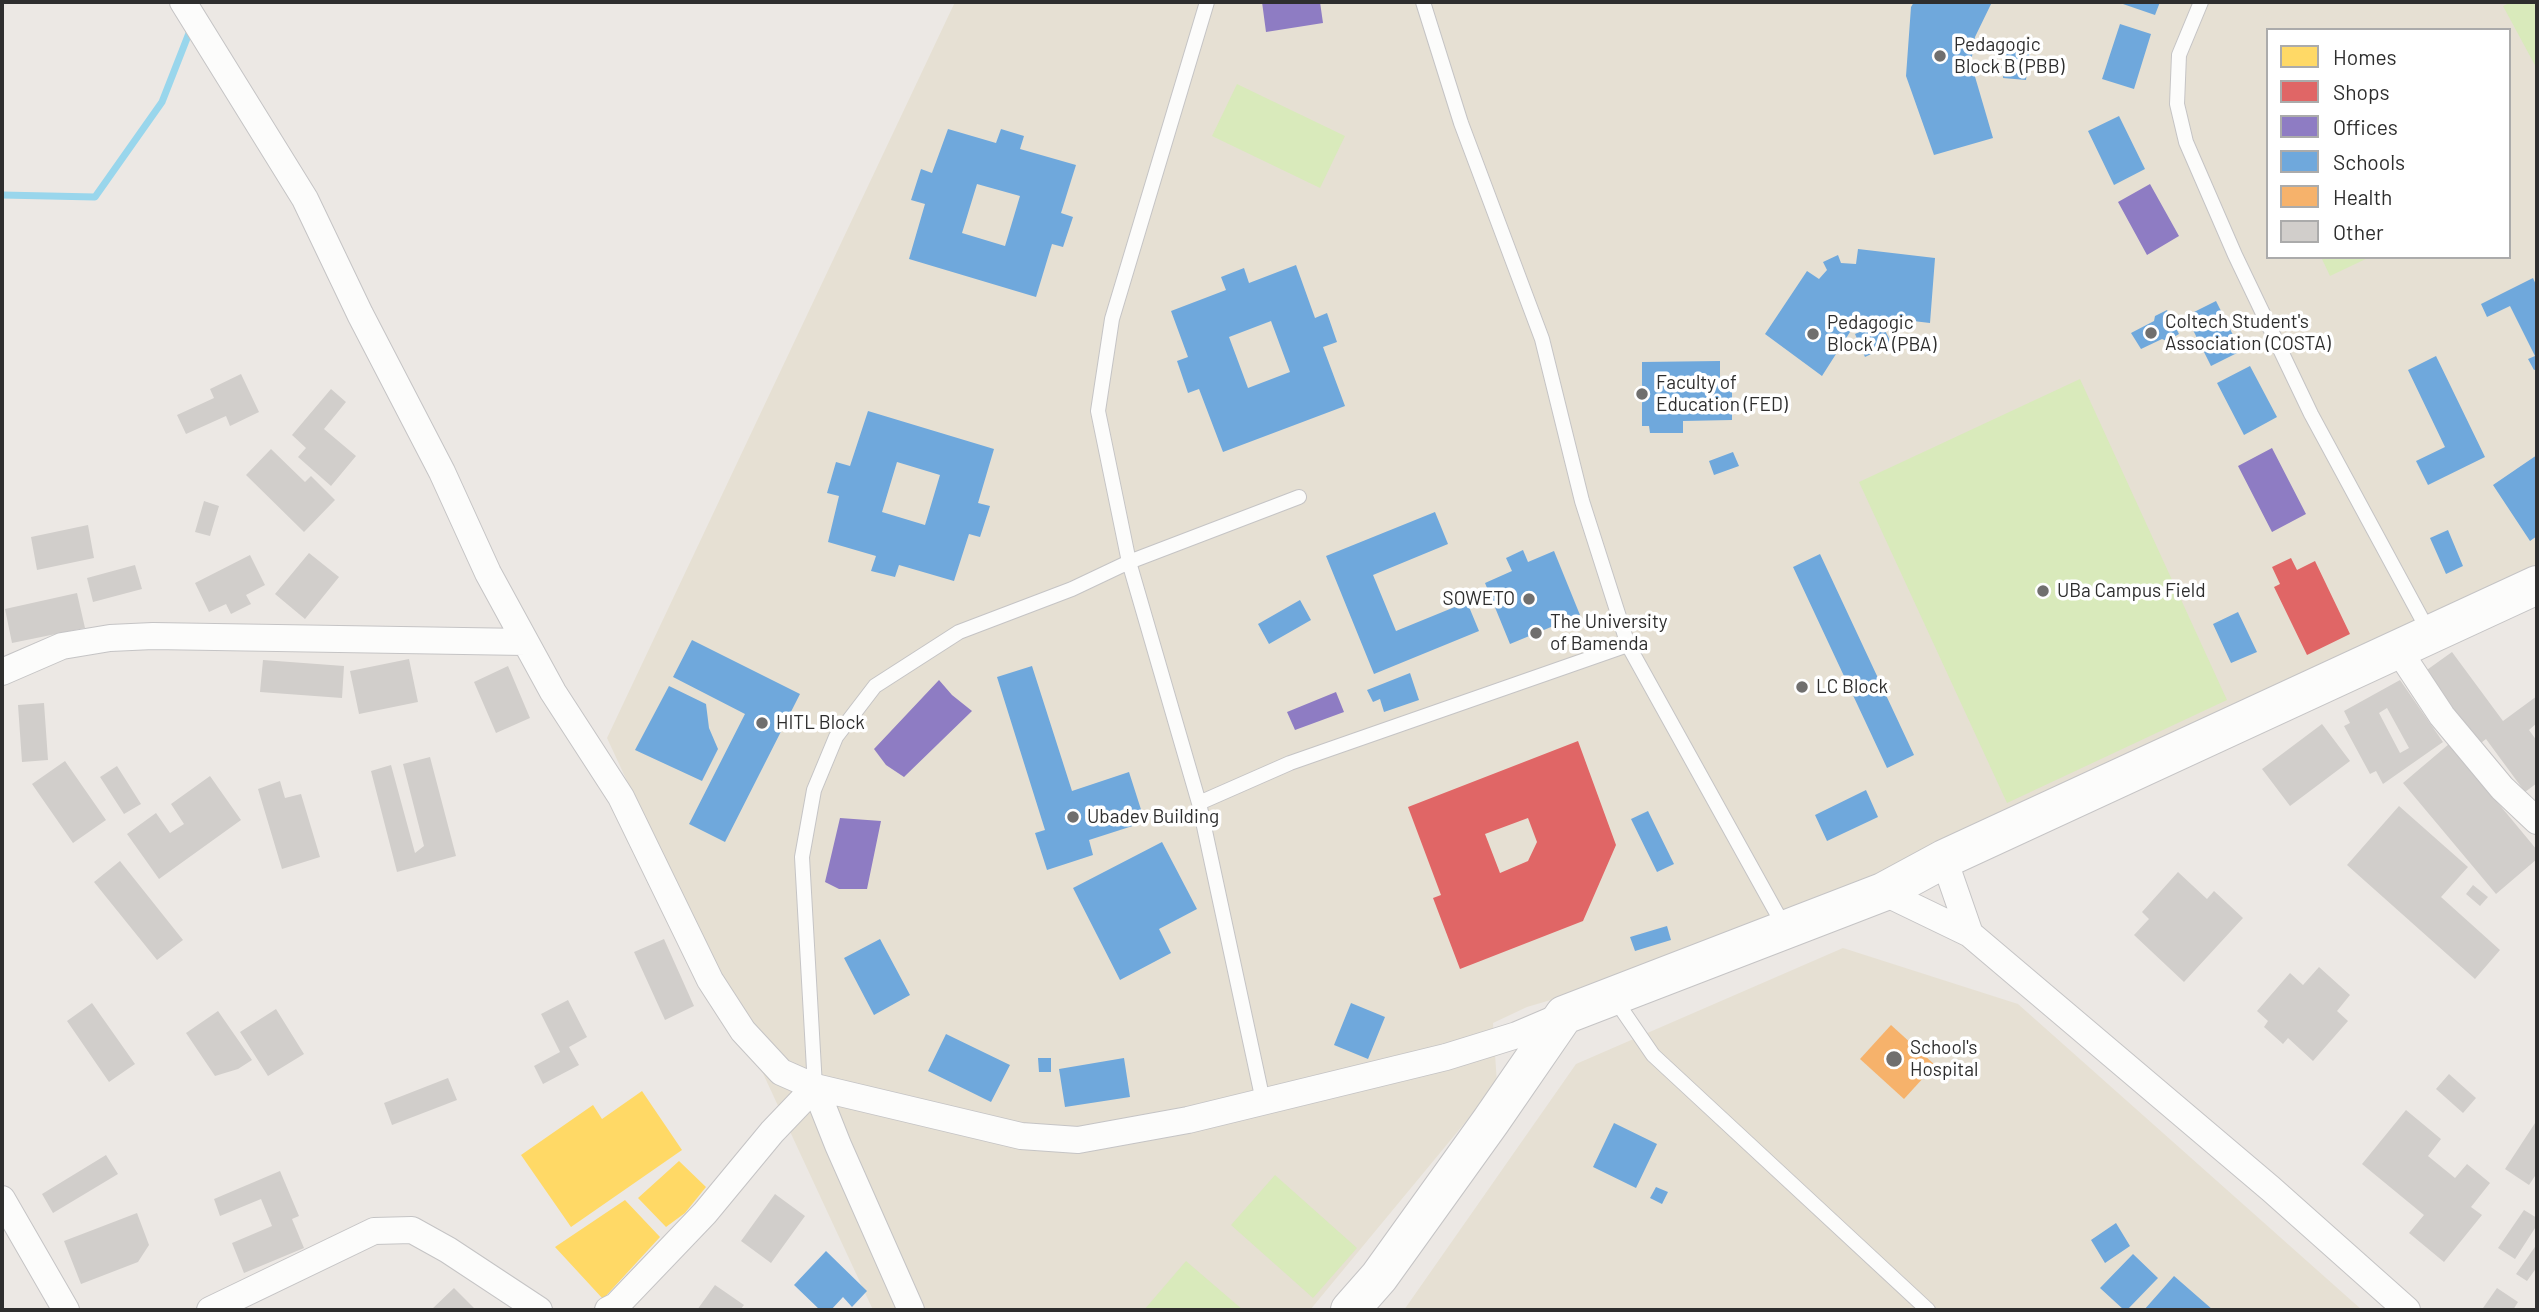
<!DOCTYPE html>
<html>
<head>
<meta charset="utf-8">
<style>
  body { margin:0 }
  #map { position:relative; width:2539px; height:1312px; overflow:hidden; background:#ece8e4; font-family:Barlow,sans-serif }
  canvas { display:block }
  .frame { position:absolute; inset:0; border:4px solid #2e2e2e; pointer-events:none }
  .legend { position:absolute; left:2266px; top:28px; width:245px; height:231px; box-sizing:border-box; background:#fff; border:2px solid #ababab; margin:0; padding:9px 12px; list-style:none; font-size:21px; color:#2e2e2e }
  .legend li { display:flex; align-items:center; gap:14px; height:35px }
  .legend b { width:35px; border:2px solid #ababab }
</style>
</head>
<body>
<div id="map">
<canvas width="2539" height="1312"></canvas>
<div class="frame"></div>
<ul class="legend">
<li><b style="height:19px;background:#ffd966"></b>Homes</li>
<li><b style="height:19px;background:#e06666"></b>Shops</li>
<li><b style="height:19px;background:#8e7cc3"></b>Offices</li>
<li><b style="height:19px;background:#6fa8dc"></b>Schools</li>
<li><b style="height:19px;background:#f6b26b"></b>Health</li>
<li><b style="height:19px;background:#d1cecb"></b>Other</li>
</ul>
</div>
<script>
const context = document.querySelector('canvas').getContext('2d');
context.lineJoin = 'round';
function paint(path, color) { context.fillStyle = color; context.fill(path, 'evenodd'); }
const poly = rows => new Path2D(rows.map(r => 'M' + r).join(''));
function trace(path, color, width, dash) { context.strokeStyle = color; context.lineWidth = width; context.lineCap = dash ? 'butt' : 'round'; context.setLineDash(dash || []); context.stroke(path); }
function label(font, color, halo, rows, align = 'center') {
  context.font = font + ' Barlow,sans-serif'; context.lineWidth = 7; context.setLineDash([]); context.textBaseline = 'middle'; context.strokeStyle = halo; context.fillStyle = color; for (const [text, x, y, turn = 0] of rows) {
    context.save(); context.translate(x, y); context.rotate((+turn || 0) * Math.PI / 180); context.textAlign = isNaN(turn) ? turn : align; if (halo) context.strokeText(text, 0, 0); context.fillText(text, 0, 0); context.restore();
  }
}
paint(poly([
  [955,2,2537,2,2537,577,1775,934,1527,1007,1493,1023,1497,1084,1310,1310,873,1310,607,738],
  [2268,30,2509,30,2509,257,2268,257],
  [1843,948,2018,1004,2362,1310,1404,1310,1576,1064]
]), '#e6e0d3');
paint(poly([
  [2512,2,2537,2,2537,69,2503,6],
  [1237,84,1345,136,1320,188,1212,136],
  [2321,257,2370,257,2330,276],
  [2080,379,2227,700,2007,803,1859,482],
  [1275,1175,1357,1248,1313,1298,1231,1225],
  [1186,1261,1243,1310,1144,1310]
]), '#d9eabb');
paint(poly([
  [642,1091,682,1150,571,1227,521,1155,593,1105,602,1119],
  [679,1161,706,1187,685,1213,666,1227,638,1198],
  [625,1200,660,1237,603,1299,555,1247]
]), '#ffd966');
paint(poly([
  [2291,558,2297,570,2315,561,2350,634,2307,655,2274,587,2280,584,2272,567],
  [1578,741,1616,845,1583,921,1460,969,1433,898,1441,895,1408,807],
  [1528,818,1537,842,1528,861,1500,873,1485,834]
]), '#e06666');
paint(poly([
  [1262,2,1320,2,1323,23,1266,32],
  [2150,184,2179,236,2147,255,2118,202],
  [2272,448,2306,514,2272,532,2238,466],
  [939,680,952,695,972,711,904,777,886,765,874,749],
  [1336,692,1344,712,1295,730,1287,712],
  [840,818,881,821,867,889,839,889,825,882]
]), '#8e7cc3');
paint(poly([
  [1914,2,1992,2,1975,37,1971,63,1993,138,1934,155,1906,76,1911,7],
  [2124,2,2160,2,2155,15,2123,4],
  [2120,24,2151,34,2134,89,2102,79],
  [2006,46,2030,48,2026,80,2003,78],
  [2119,116,2145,169,2114,185,2088,131],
  [948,129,996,143,1001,129,1024,136,1020,149,1076,165,1061,213,1073,217,1063,247,1052,244,1036,297,909,259,925,204,911,200,921,169,932,173],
  [977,184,1020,196,1005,246,962,233],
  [1858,249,1935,258,1930,323,1870,316,1873,325,1881,323,1892,344,1865,357,1855,334,1862,331,1857,321,1822,376,1765,334,1807,271,1819,279,1827,270,1823,262,1838,255,1841,263,1856,264],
  [1296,265,1315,318,1327,313,1337,342,1323,347,1345,406,1223,452,1199,389,1188,393,1177,361,1188,357,1171,311,1226,290,1221,277,1244,268,1249,283],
  [1271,321,1290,372,1248,388,1229,337],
  [2533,278,2537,287,2537,369,2534,370,2528,359,2535,356,2510,306,2487,317,2481,304],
  [2216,301,2241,351,2211,366,2186,316],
  [2167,310,2179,334,2167,341,2162,339,2141,349,2131,333,2154,321,2155,316],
  [2436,356,2485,457,2428,485,2416,461,2445,447,2408,370],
  [1720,361,1720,388,1732,388,1732,420,1683,421,1683,433,1650,433,1649,426,1642,426,1642,362],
  [2250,366,2277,417,2244,435,2217,383],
  [868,411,994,449,978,503,990,506,980,537,969,534,954,581,899,565,895,577,871,571,876,556,828,542,839,496,827,493,836,462,850,466],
  [897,462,940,475,925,525,882,512],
  [1733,452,1739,466,1714,475,1709,461],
  [2537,455,2537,536,2530,541,2493,485],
  [1435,512,1448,544,1373,575,1396,631,1467,602,1479,631,1374,674,1326,556],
  [2448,530,2463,566,2446,574,2430,538],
  [1523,550,1528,562,1554,551,1580,615,1510,644,1485,583,1512,571,1506,558],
  [1820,554,1914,755,1887,768,1793,567],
  [1300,600,1311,620,1269,644,1258,624],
  [2238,612,2257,652,2231,663,2213,624],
  [692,640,800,694,725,842,689,824,745,714,673,677],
  [1032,666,1072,791,1129,772,1145,822,1089,840,1093,855,1047,870,1035,833,1045,830,997,677],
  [1410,673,1419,700,1384,712,1380,699,1373,702,1367,690],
  [669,686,706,704,709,728,718,749,702,781,635,750],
  [1866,790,1878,817,1827,841,1815,815],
  [1648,811,1674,864,1657,872,1631,819],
  [1162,842,1197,909,1159,929,1171,953,1120,980,1073,888],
  [1667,926,1671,940,1635,951,1630,937],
  [880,939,910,995,874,1015,844,958],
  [1351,1003,1385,1017,1368,1059,1334,1045],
  [946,1034,1010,1065,991,1102,928,1071],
  [1038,1058,1051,1058,1051,1072,1039,1072],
  [1124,1058,1130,1097,1065,1107,1059,1069],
  [1614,1123,1657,1144,1636,1188,1593,1167],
  [1656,1187,1668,1192,1662,1204,1650,1198],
  [2116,1223,2130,1246,2105,1263,2091,1240],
  [826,1251,867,1291,852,1307,843,1297,831,1310,820,1310,794,1285],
  [2133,1254,2158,1278,2127,1310,2124,1310,2100,1288],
  [2174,1276,2213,1310,2144,1310]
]), '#6fa8dc');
paint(poly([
  [1891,1025,1935,1065,1904,1099,1860,1059]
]), '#f6b26b');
trace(poly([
  [2,195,95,197,162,102,191,28]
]), '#99d6ec', 7);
paint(poly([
  [241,374,259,412,230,426,226,416,186,434,177,415,214,398,210,389],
  [331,389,346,402,324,429,356,456,331,486,298,457,306,448,292,435],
  [271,449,305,482,311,476,335,500,304,532,246,475],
  [204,501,219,506,210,536,195,532],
  [88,525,94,558,37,570,31,537],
  [309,553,339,577,305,619,275,594],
  [250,555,265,585,246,595,251,604,231,614,226,604,209,612,195,583],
  [135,565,142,589,93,602,87,578],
  [77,593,85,628,12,643,5,609],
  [2452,652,2503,721,2537,696,2537,723,2529,730,2537,741,2537,783,2525,792,2486,739,2477,746,2424,672],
  [409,659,418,702,359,714,350,671],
  [263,660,344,666,342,698,260,692],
  [508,666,530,718,496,733,474,682],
  [2400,680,2443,742,2383,784,2376,771,2370,774,2344,726,2350,723,2344,711],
  [2387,708,2409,748,2400,753,2379,713],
  [44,703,48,760,22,762,18,705],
  [2322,724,2350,761,2290,806,2262,769],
  [2449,744,2537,850,2537,859,2496,894,2403,783],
  [430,757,456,856,397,872,371,771,391,765,415,853,424,846,403,764],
  [65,761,106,820,73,843,32,784],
  [117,766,141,804,124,814,100,777],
  [210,776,241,820,159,879,127,834,156,813,170,833,184,824,171,804],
  [280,781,285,798,301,794,320,857,282,869,258,789],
  [2399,806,2468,867,2441,897,2500,950,2475,979,2347,865],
  [120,861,183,940,157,960,94,882],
  [2178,872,2207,899,2214,891,2243,918,2184,982,2134,935,2149,919,2142,912],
  [2473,885,2488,897,2480,906,2466,894],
  [664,939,694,1006,665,1020,634,952],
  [2319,967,2350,995,2337,1011,2348,1021,2313,1061,2288,1038,2283,1044,2264,1027,2268,1021,2257,1011,2290,973,2303,985],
  [568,1000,587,1037,569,1047,579,1065,543,1084,534,1066,560,1052,541,1014],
  [92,1003,135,1064,109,1082,67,1021],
  [276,1009,304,1054,268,1076,240,1032],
  [218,1011,252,1060,238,1069,215,1076,186,1033],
  [2449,1074,2476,1098,2463,1113,2436,1089],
  [448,1078,457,1100,392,1125,384,1103],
  [2406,1110,2441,1139,2428,1156,2455,1178,2467,1164,2490,1183,2471,1207,2482,1215,2444,1262,2409,1233,2424,1215,2362,1164],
  [2537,1120,2537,1173,2529,1185,2505,1169],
  [106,1155,118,1174,53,1213,42,1194],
  [280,1171,299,1216,292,1219,304,1248,244,1273,232,1243,272,1226,261,1199,220,1216,214,1199],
  [775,1194,805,1216,771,1263,741,1241],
  [2524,1210,2537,1218,2537,1225,2515,1259,2498,1248],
  [137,1213,149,1245,138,1262,81,1284,64,1241],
  [2537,1244,2537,1267,2527,1281,2516,1274],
  [715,1285,744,1305,740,1310,697,1310],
  [454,1288,476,1310,431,1310],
  [2497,1288,2518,1302,2513,1310,2487,1310,2483,1308]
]), '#d1cecb');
const lane = poly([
  [1207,2,1112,319,1098,411,1129,562,1299,497],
  [1423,2,1461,123,1542,339,1582,501,1628,645,1785,928],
  [2201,2,2179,55,2177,104,2186,142,2235,255,2311,414,2430,634],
  [1199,803,1263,1101],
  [1614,998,1653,1055,1928,1310],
  [815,1087,802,857,814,790,836,737,875,686,959,632,1072,589,1129,562,1199,803,1290,763,1628,645]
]);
const street = poly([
  [183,2,305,199,360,314,442,472,488,573,553,692,621,797,710,980,743,1031,781,1072,815,1087,1021,1136,1078,1140,1188,1120,1446,1057,1517,1035,1564,1015],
  [2399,651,2442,716,2502,788,2537,821],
  [2,672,62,646,110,638,153,636,525,642],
  [1944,859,1970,934],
  [1883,892,1970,934,2271,1189,2407,1310],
  [815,1087,838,1145,911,1310],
  [2,1199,66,1310],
  [210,1310,374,1231,412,1230,448,1250,539,1310],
  [608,1310,616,1306,705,1213,772,1132,815,1087]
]);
const secondary = poly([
  [1350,1310,1379,1277,1491,1121,1564,1015,1883,892,1944,859,2537,585]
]);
trace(lane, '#c5c4c5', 16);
trace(street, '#c5c4c5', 28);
trace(secondary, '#c5c4c5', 40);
trace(lane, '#fcfcfb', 14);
trace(street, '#fcfcfb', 26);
trace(secondary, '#fcfcfb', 38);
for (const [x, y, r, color] of [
  [1940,56,7,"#706f6e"],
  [2151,333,7,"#706f6e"],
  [1813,334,7,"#706f6e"],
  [1642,394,7,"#706f6e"],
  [2043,591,7,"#706f6e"],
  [1529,599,7,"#706f6e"],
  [1536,633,7,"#706f6e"],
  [1802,687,7,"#706f6e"],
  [762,723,7,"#706f6e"],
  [1073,817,7,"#706f6e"],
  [1894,1059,9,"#706f6e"]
]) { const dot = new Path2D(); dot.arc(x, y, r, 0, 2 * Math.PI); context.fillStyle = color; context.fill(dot); trace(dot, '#fff', 2.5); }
label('19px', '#2e2e2e', '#fff', [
  ["Pedagogic",1954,45],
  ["Block B (PBB)",1954,67],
  ["Coltech Student's",2165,322],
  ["Association (COSTA)",2165,344],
  ["Pedagogic",1827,323],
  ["Block A (PBA)",1827,345],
  ["Faculty of",1656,383],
  ["Education (FED)",1656,405],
  ["UBa Campus Field",2057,591],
  ["SOWETO",1515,599,"right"],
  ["The University",1550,622],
  ["of Bamenda",1550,644],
  ["LC Block",1816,687],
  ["HITL Block",776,723],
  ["Ubadev Building",1087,817],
  ["School's",1910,1048],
  ["Hospital",1910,1070]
], 'left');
</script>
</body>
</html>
